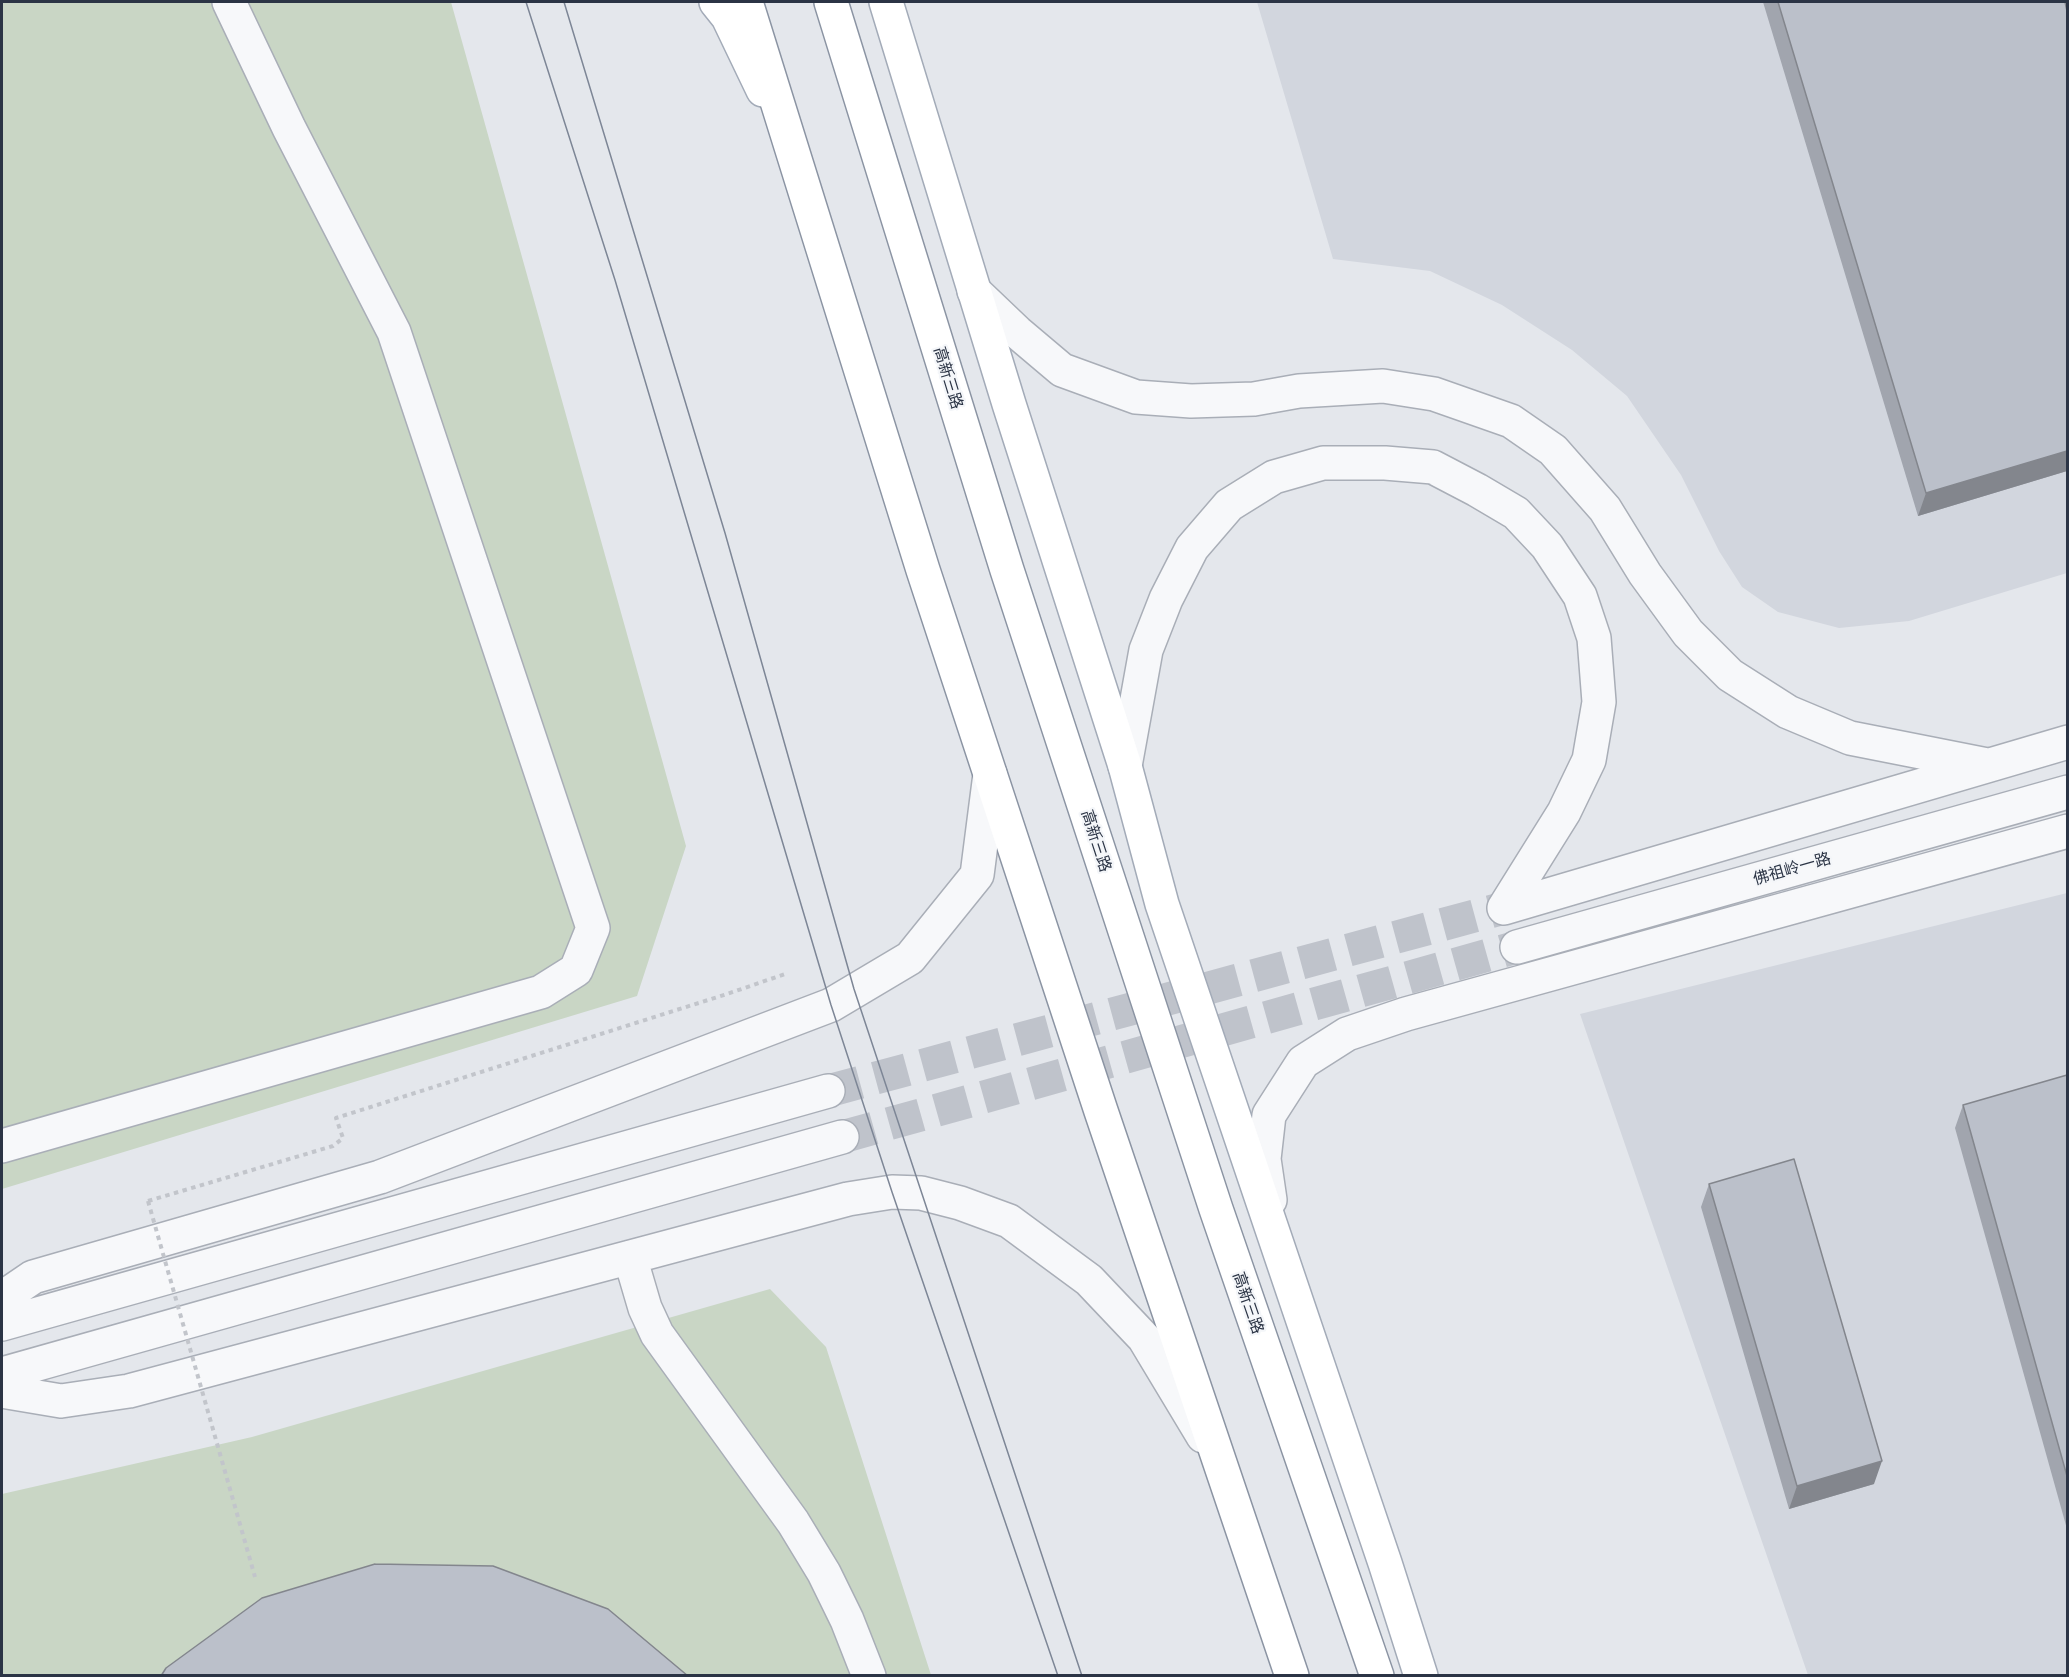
<!DOCTYPE html>
<html>
<head>
<meta charset="utf-8">
<style>
  body { margin:0 }
  #map { position:relative; width:2069px; height:1677px; overflow:hidden; background:#e4e7ec; font-family:"Public Sans",sans-serif }
  canvas { display:block }
  .frame { position:absolute; inset:0; border:3px solid #2b3445; pointer-events:none }
</style>
</head>
<body>
<div id="map">
<canvas width="2069" height="1677"></canvas>
<div class="frame"></div>
</div>
<script>
const context = document.querySelector('canvas').getContext('2d');
context.lineJoin = 'round';
function paint(path, color) { context.fillStyle = color; context.fill(path, 'evenodd'); }
const poly = rows => new Path2D(rows.map(r => 'M' + r).join(''));
function trace(path, color, width, dash) { context.strokeStyle = color; context.lineWidth = width; context.lineCap = dash ? 'butt' : 'round'; context.setLineDash(dash || []); context.stroke(path); }
function label(font, color, halo, rows, align = 'center') {
  context.font = font + ' "Public Sans","Noto Sans SC",sans-serif'; context.lineWidth = 4.5; context.setLineDash([]); context.textBaseline = 'middle'; context.strokeStyle = halo; context.fillStyle = color; for (const [text, x, y, turn = 0] of rows) {
    context.save(); context.translate(x, y); context.rotate((+turn || 0) * Math.PI / 180); context.textAlign = isNaN(turn) ? turn : align; if (halo) context.strokeText(text, 0, 0); context.fillText(text, 0, 0); context.restore();
  }
}
paint(poly([
  [1257,2,2067,2,2067,573,1909,621,1839,628,1778,612,1742,587,1719,551,1681,475,1627,396,1572,350,1502,305,1430,271,1333,259],
  [2067,893,2067,1675,1808,1675,1580,1014]
]), '#d2d6de');
paint(poly([
  [2,2,451,2,686,846,637,996,2,1189],
  [770,1289,826,1347,931,1675,2,1675,2,1494,252,1437]
]), '#c9d6c5');
trace(poly([
  [828,1091,1504,908],
  [842,1137,1517,947]
]), '#bfc3cb', 33, [33, 16]);
const minor = poly([
  [974,291,1017,332,1062,370,1136,397,1191,401,1254,399,1299,391,1383,386,1434,394,1511,421,1553,450,1605,509,1645,574,1688,633,1730,675,1788,712,1850,738,1987,765],
  [1125,766,1146,650,1166,599,1192,548,1229,505,1274,477,1323,463,1385,463,1433,467,1477,490,1516,513,1547,546,1580,596,1594,638,1599,702,1589,760,1564,812,1504,908],
  [1504,908,2068,742],
  [1517,947,2068,792],
  [2,1146,541,992,576,970,593,928,394,332,289,128,229,2],
  [1270,1200,1264,1159,1269,1115,1303,1062,1347,1034,1406,1014,2068,831],
  [630,1257,645,1308,657,1334,793,1522,824,1573,847,1620,869,1676],
  [2,1298,33,1277,380,1177,831,1005,910,958,977,875,990,774],
  [2,1324,828,1091],
  [2,1374,842,1137],
  [2,1391,61,1401,129,1391,848,1199,892,1192,921,1193,960,1203,1009,1221,1089,1280,1144,1338,1203,1436]
]);
const major = poly([
  [716,2,728,17,763,90],
  [886,2,1009,404,1125,766,1162,904,1385,1563,1421,1676]
]);
const highway = poly([
  [746,2,923,570,1101,1111,1292,1676],
  [831,2,1007,570,1216,1209,1377,1676]
]);
trace(minor, '#a9aeb7', 36);
trace(major, '#a3abb8', 36);
trace(highway, '#8b94a3', 36);
trace(poly([
  [148,1201,333,1146,343,1138,336,1118,727,994,788,973]
]), '#c2c5cb', 4, [4.5, 4.5]);
trace(minor, '#f7f8fa', 33);
trace(major, '#fff', 33);
trace(highway, '#fff', 33);
trace(poly([
  [526,2,615,280,831,1005,892,1192,1058,1676],
  [564,2,725,533,854,989,1082,1676]
]), '#7d8696', 1.5);
trace(poly([
  [148,1201,255,1577]
]), '#c2c5cb', 4, [4.5, 4.5]);
paint(poly([
  [1763,2,2065,2,2067,11,2067,471,1918,516],
  [2067,1075,2067,1529,1955,1128,1963,1105],
  [1709,1184,1874,1484,1789,1509,1701,1207]
]), '#a1a5ae');
paint(poly([
  [2067,451,2067,471,1918,516,1926,493],
  [1882,1461,1874,1484,1789,1509,1797,1486]
]), '#83868d');
const building = poly([
  [1778,2,2065,2,2067,11,2067,451,1926,493,1778,2],
  [2067,1075,2067,1476,1963,1105,2067,1075],
  [1794,1159,1882,1461,1797,1486,1709,1184,1794,1159],
  [375,1564,493,1566,608,1609,688,1676,161,1676,166,1668,262,1598,375,1564]
]);
paint(building, '#bbc0ca');
trace(building, '#83868d', 1.5);
label('16px', '#2b3445', '#f4f6f9', [
  ["高新三路",948,378,73],
  ["高新三路",1096,841,72],
  ["佛祖岭一路",1792,869,-16],
  ["高新三路",1248,1303,71]
]);
</script>
</body>
</html>
